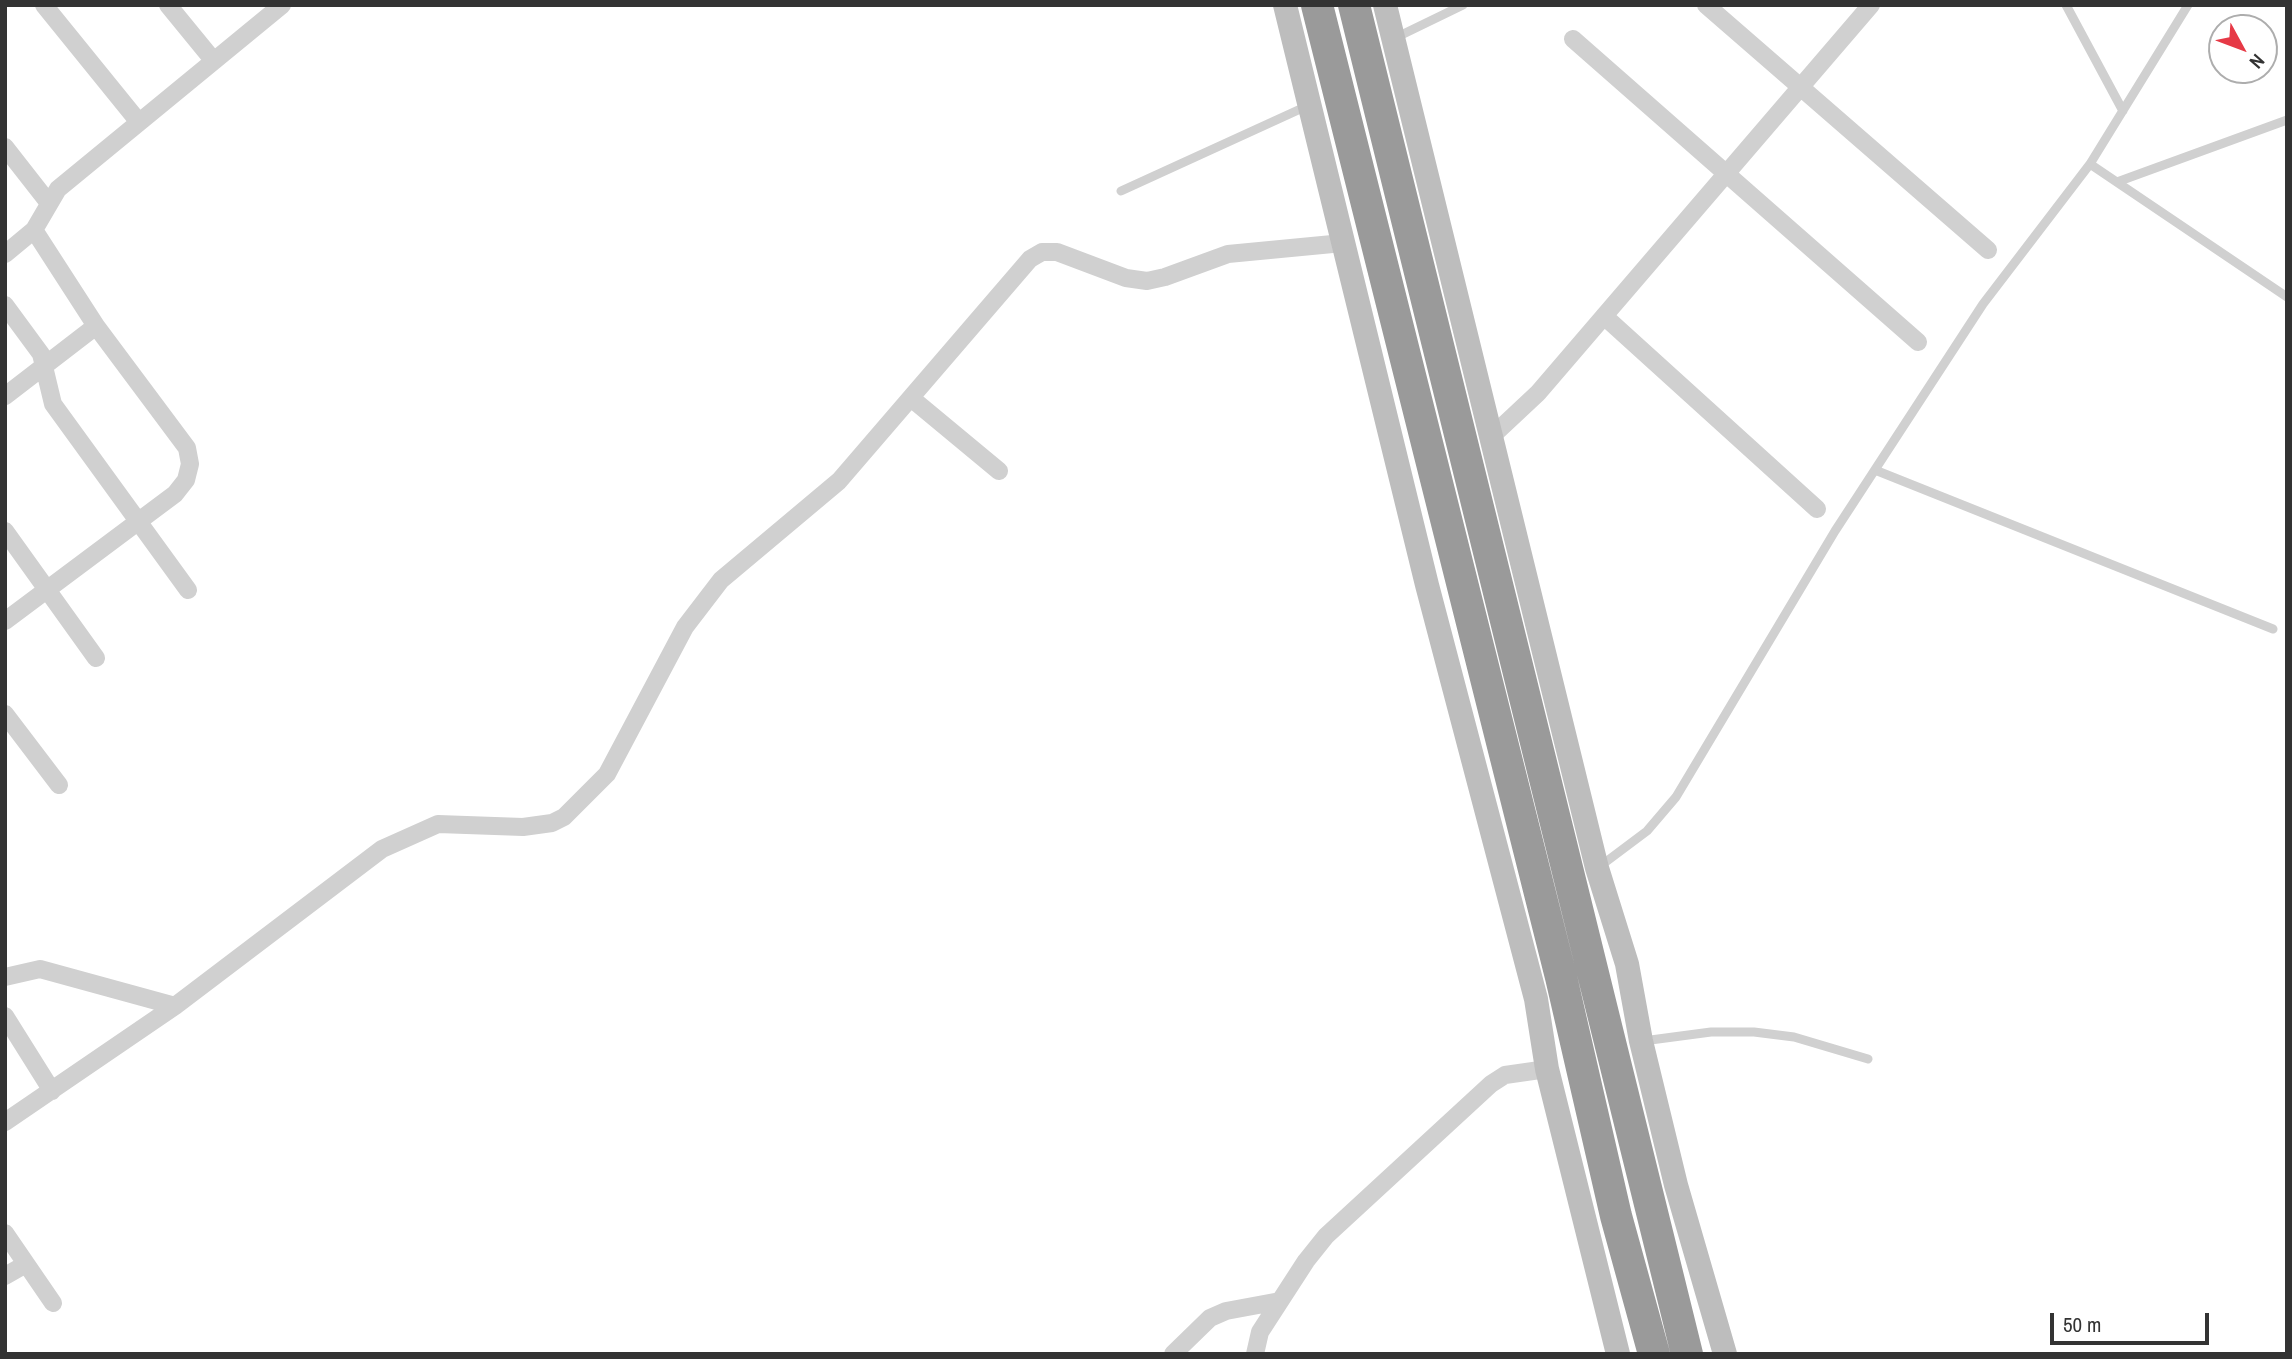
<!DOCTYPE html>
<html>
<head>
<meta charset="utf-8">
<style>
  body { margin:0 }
  #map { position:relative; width:2292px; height:1359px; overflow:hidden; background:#fff; font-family:"Archivo Narrow",sans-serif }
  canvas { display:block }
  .frame { position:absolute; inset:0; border:7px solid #333; pointer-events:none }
  .north { position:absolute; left:2208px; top:14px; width:70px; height:70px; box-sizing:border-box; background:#fff; border:2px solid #adadad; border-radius:50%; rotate:131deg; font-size:19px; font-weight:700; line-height:28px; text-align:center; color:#333 }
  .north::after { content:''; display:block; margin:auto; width:24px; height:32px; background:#e63946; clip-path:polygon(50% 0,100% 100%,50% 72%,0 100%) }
  .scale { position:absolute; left:2050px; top:1313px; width:159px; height:32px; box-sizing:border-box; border:4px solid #333; border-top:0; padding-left:9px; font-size:21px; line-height:24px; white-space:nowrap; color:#333; -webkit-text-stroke:5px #fff; paint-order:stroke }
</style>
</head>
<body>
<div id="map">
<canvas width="2292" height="1359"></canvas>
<div class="frame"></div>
<div class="north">N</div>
<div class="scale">50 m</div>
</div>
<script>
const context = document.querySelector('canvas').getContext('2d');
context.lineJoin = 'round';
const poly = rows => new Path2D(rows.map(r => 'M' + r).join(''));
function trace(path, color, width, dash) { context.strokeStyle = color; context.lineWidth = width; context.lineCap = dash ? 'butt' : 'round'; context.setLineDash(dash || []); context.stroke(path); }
trace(poly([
  [2066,5,2123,111],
  [1395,38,1463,5],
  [2090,164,2287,297],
  [2117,182,2287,120],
  [1121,191,1307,106],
  [1875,470,2273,629],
  [1599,867,1647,831,1676,797,1835,531,1983,304,2090,164,2188,5],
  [1643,1041,1711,1032,1754,1032,1794,1037,1868,1059]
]), '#d0d0d0', 9);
trace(poly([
  [44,5,138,121],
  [168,5,213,60],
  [1706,5,1988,250],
  [1573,39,1918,342],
  [5,147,48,202],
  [5,254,34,230,58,189,282,5],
  [5,305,41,354,53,404,188,590],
  [1604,316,1817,509],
  [5,396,96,326],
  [911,398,999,471],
  [1491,437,1538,393,1871,5],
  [5,531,96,658],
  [5,621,175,494,186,480,190,464,187,448,96,326,34,230],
  [5,714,59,785],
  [5,977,40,969,175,1006],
  [5,1016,52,1091],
  [5,1122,175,1006,382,849,438,824,523,827,552,823,564,817,607,774,685,627,721,580,839,481,1030,259,1042,252,1057,252,1126,278,1147,281,1165,277,1228,254,1343,243],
  [5,1233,53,1303],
  [5,1276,26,1264],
  [1173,1354,1210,1318,1226,1311,1280,1301],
  [1255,1354,1260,1332,1306,1261,1326,1236,1491,1084,1505,1075,1547,1069]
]), '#d0d0d0', 18);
trace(poly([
  [1285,5,1427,585,1536,999,1547,1069,1618,1354],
  [1385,5,1597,868,1627,964,1641,1041,1676,1185,1725,1354]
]), '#bdbdbd', 24);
trace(poly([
  [1317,5,1561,977,1616,1216,1654,1354],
  [1354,5,1687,1354]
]), '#9a9a9a', 32);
</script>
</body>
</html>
